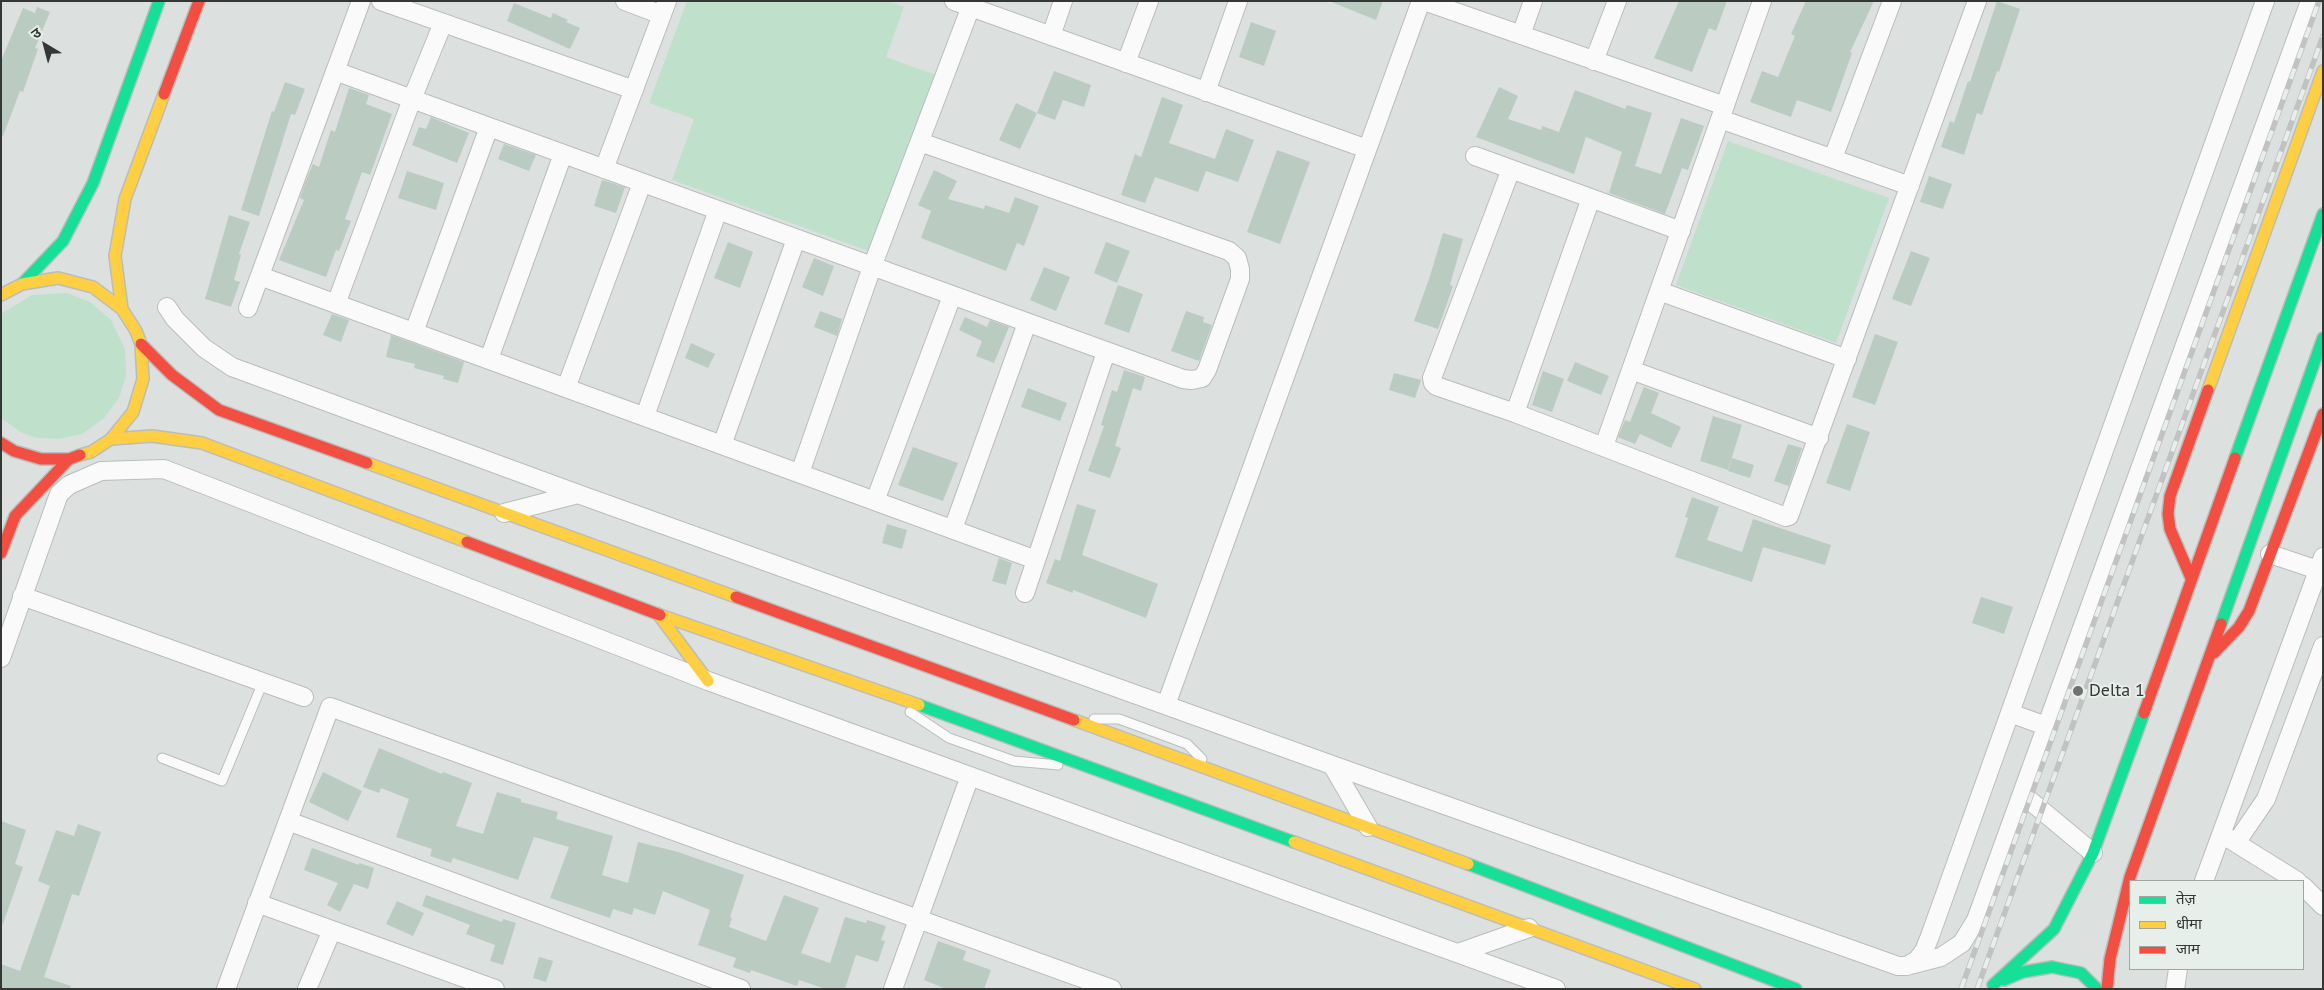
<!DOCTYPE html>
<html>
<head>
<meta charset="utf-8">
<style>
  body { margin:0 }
  #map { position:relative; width:2324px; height:990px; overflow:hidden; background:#dce0de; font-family:"PT Sans","Noto Sans Devanagari",sans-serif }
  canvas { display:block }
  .frame { position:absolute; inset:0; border:2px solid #343735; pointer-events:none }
  .legend { position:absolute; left:2129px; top:880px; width:175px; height:90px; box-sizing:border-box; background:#e7efea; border:1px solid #9fa5a2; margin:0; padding:6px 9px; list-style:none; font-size:15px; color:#343735 }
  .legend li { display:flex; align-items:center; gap:10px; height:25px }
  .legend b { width:25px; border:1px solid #9fa5a2 }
  .north { position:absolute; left:20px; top:20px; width:50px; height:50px; -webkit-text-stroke:4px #e7efea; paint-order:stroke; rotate:323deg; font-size:14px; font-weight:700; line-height:20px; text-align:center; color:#343735 }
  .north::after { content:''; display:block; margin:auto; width:18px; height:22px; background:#343735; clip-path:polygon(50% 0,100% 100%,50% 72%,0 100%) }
</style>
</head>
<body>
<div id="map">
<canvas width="2324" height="990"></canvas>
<div class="frame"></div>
<ul class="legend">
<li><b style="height:6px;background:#16e098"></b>तेज़</li>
<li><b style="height:6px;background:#ffcf43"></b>धीमा</li>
<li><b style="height:6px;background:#f24e42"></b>जाम</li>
</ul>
<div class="north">उ</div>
</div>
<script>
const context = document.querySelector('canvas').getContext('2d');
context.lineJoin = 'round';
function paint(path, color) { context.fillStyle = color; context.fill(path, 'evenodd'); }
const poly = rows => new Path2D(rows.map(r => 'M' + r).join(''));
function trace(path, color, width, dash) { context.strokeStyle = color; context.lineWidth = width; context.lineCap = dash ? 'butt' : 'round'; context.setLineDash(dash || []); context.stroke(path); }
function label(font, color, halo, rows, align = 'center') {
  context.font = font + ' "PT Sans",sans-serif'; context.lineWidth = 4; context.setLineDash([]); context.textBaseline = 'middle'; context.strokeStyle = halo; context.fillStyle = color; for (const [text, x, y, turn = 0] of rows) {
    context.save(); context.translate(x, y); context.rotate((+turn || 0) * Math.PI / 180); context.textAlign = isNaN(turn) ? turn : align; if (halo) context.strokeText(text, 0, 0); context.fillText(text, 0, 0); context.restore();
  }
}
paint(poly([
  [687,1,888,1,904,7,886,57,936,75,871,252,672,180,694,119,649,103],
  [1728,141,1889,198,1836,343,1676,285],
  [67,293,90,302,111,320,125,349,126,376,119,398,104,418,82,434,58,439,37,438,22,433,1,418,1,314,32,295]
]), '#bfe1cc');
paint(poly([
  [1329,1,1383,1,1376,20],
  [1679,1,1727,1,1716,31,1709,28,1692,72,1654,58],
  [1806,1,1874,1,1850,52,1852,53,1831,112,1797,100,1791,117,1750,102,1762,71,1778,77,1795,36,1791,34],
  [1997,1,2020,9,1999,72,1997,71,1982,115,1977,113,1964,155,1941,147,1950,121,1954,123,1968,81,1970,82],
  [514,3,551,18,553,13,568,20,566,22,580,28,570,49,507,21],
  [37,7,50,12,35,48,38,49,23,92,20,91,3,136,1,136,1,61,23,8,35,13],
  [1251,22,1276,31,1264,66,1239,57],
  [1054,71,1091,85,1084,107,1063,100,1055,120,1037,113],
  [285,82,305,89,295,115,291,114,259,216,241,210,272,111,274,112],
  [1499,87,1518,96,1508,119,1541,130,1542,126,1559,132,1575,90,1625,109,1627,105,1652,113,1635,166,1661,174,1681,118,1704,126,1688,170,1682,168,1665,214,1609,193,1622,152,1586,137,1574,174,1476,137],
  [349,88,369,95,366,104,392,114,370,175,362,172,345,219,351,221,339,251,336,250,326,277,279,260,304,200,300,198,305,183,313,164,319,167,331,130,335,132],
  [1162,97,1183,105,1169,143,1215,159,1226,129,1254,140,1238,182,1206,171,1198,192,1155,177,1145,203,1121,195,1135,154,1141,157],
  [1016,103,1037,113,1020,149,999,140],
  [431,117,469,133,457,163,412,145,419,127,426,129],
  [504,144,536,155,529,171,498,159],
  [1277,150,1310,162,1280,244,1247,232],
  [934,170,957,181,948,199,984,209,985,205,1009,213,1015,197,1039,206,1024,246,1017,243,1006,271,921,238,931,211,918,205],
  [407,171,444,183,436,210,398,198],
  [1929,176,1952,184,1943,209,1920,202],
  [602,180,625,187,616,213,594,206],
  [229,215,250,222,239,254,241,255,234,280,240,282,231,307,205,299],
  [1443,233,1463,239,1450,285,1453,286,1438,329,1414,321,1429,279],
  [728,242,753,252,740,288,714,278],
  [1106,242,1130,251,1117,283,1094,273],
  [1911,251,1930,258,1911,306,1892,299],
  [814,258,834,266,823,296,802,287],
  [1044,267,1070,277,1056,311,1030,300],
  [1118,285,1143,294,1129,333,1104,324],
  [820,311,842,319,837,336,814,327],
  [1186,311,1204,317,1203,322,1212,325,1199,361,1171,351],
  [332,314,349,320,341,342,323,335],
  [965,317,987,327,990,320,1009,327,994,363,976,356,982,341,959,330],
  [1875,334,1898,342,1875,405,1852,397],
  [391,335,464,362,458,383,443,379,444,376,414,368,415,364,386,357],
  [691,343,715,354,708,368,685,358],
  [1575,362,1609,376,1601,395,1567,381],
  [1124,370,1145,377,1141,391,1133,388,1115,446,1121,448,1110,478,1088,471,1104,426,1101,425,1112,390,1117,392],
  [1543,371,1564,379,1552,412,1532,405],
  [1394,373,1421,380,1415,398,1389,390],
  [1644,387,1659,393,1651,413,1681,427,1671,448,1640,434,1635,444,1618,437,1625,420,1630,422],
  [1028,388,1067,403,1060,421,1021,407],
  [1713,416,1742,425,1728,470,1700,461],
  [1847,424,1870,432,1850,491,1826,483],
  [1788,444,1802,448,1789,486,1774,481],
  [913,447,958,463,943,501,898,485],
  [1732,458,1754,465,1750,478,1728,471],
  [1692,497,1719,507,1707,540,1742,552,1753,519,1831,545,1825,565,1763,547,1752,582,1675,557,1688,518,1685,517],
  [1077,504,1096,510,1082,555,1158,584,1146,618,1073,590,1073,593,1046,583,1055,559,1060,561],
  [887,524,907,530,902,549,882,543],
  [999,558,1012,563,1006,585,992,581],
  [1981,597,2013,607,2004,634,1972,623],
  [379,748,442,774,443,772,472,783,456,826,483,834,497,792,521,799,521,802,558,812,556,819,613,836,602,875,628,883,638,842,678,852,744,875,730,917,732,918,729,927,766,941,784,895,819,908,801,953,830,963,845,917,866,923,867,920,886,926,881,940,885,941,878,962,856,955,845,989,826,989,799,980,797,986,751,970,750,973,733,967,736,958,698,945,710,910,663,891,655,915,634,908,632,915,613,909,610,918,550,898,569,847,534,837,518,880,453,858,451,863,430,856,432,849,396,837,409,799,381,788,379,793,363,787],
  [323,772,362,791,348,821,309,802],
  [1,821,26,830,15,864,23,867,3,924,1,923],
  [78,824,101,832,79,896,72,894,44,977,71,986,70,989,1,989,1,964,20,971,50,886,38,881,56,830,74,836],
  [312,848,359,865,359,863,374,868,368,889,354,884,340,912,327,905,338,883,304,870],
  [426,895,502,922,503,919,516,923,503,965,490,961,495,945,466,934,470,925,422,906],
  [397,901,424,913,413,936,386,924],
  [938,941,966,951,963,960,991,970,984,989,946,989,924,980],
  [539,957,553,961,546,982,533,978]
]), '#baccc2');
const lane = poly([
  [910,712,949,738,1014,761,1058,765],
  [1094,719,1119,719,1187,744,1202,759],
  [162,758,222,781,263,682]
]);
const street = poly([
  [381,1,634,90],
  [625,1,662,15],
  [954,1,1367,149],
  [1424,1,1725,106],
  [1521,35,1533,1],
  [1051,36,1063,1],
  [1594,61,1617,1],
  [1126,63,1149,1],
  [335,71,1183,379,1192,380,1202,378,1207,370,1240,279,1240,269,1237,258,1229,251,920,142],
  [1206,92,1238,1],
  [1720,119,1910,186],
  [1475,156,1681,231],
  [1833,158,1892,1],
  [604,169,667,1],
  [1511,169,1432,378,1433,383,1436,386,1515,413,1786,517,1789,516,1977,1],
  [260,276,1036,560],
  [1659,291,1847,359],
  [336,304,412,99,443,23],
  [167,307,175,319,204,348,232,367,578,494,1332,765,1898,966,1907,966,1917,960,1924,951,1930,936,2265,1],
  [248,308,361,1],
  [414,332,489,127],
  [489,359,563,154],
  [1631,370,1819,438],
  [566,388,642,183],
  [1515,413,1591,198],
  [645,416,718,210],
  [722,445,796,239],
  [1604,446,1762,1],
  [800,473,872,267,973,1],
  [875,501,952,296],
  [504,513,578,494],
  [953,529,1027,323],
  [2270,554,2318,570],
  [1025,593,1106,352],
  [22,596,304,697],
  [1,658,59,494,69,485,101,471,164,469,708,681,1556,989],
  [1166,705,1421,1],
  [2010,713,2046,726],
  [1332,765,1368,827],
  [2022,794,2093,853],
  [288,821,741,989],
  [2228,838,2297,881],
  [2236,843,2266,799,2323,646],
  [2204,881,2323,557],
  [2303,886,2323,906],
  [257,903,495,989],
  [1458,953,1529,928],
  [1910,965,1941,957,1962,943,1976,920,2310,1],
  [226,989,330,707,1112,989],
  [307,989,332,930],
  [893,989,970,776],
  [2175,989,2178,969]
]);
const fast = poly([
  [22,284,63,241,93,183,159,1],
  [2235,458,2323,214],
  [2221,624,2323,338],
  [919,705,1294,842],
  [1468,864,1796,989],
  [2004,980,2023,972,2052,967,2081,973,2097,989],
  [1993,985,2054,929,2093,853,2144,713]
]);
const slow = poly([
  [1,295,22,284,58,278,93,287,122,309,136,331,141,344,143,379,133,412,111,439,91,452,80,455],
  [122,309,115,256,125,199,164,94],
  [2208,390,2323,71],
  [111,439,152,436,202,443,467,542],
  [367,463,736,597],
  [658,614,708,681],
  [660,615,919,705],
  [1074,720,1468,864],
  [1294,842,1695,989]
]);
const jam = poly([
  [164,94,199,1],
  [141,344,172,375,219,410,367,463],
  [1,443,14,451,41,459,69,459,80,455],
  [467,542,660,615],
  [1,553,15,516,69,459],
  [2191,578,2170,529,2168,514,2170,496,2208,390],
  [736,597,1074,720],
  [2214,653,2239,627,2249,611,2323,414],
  [2144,713,2235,458],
  [2107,989,2110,959,2130,877,2221,624]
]);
trace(lane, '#b9bdbb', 11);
trace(street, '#b9bdbb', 20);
trace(fast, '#b9bdbb', 14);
trace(slow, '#b9bdbb', 14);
trace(jam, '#b9bdbb', 14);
trace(lane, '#fafafa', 9);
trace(street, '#fafafa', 18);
trace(fast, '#16e098', 11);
trace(slow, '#ffcf43', 11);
trace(jam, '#f24e42', 11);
const rail = poly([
  [1961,989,2319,1],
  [1977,989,2323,36]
]);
trace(rail, '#c2c2c2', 5.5);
trace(rail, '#e7efea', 4, [11]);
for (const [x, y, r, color] of [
  [2078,691,6,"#6f7270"]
]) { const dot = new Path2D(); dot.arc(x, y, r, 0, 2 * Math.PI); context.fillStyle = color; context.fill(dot); trace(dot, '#e7efea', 2); }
label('18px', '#343735', '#e7efea', [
  ["Delta 1",2089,691]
], 'left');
</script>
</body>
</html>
